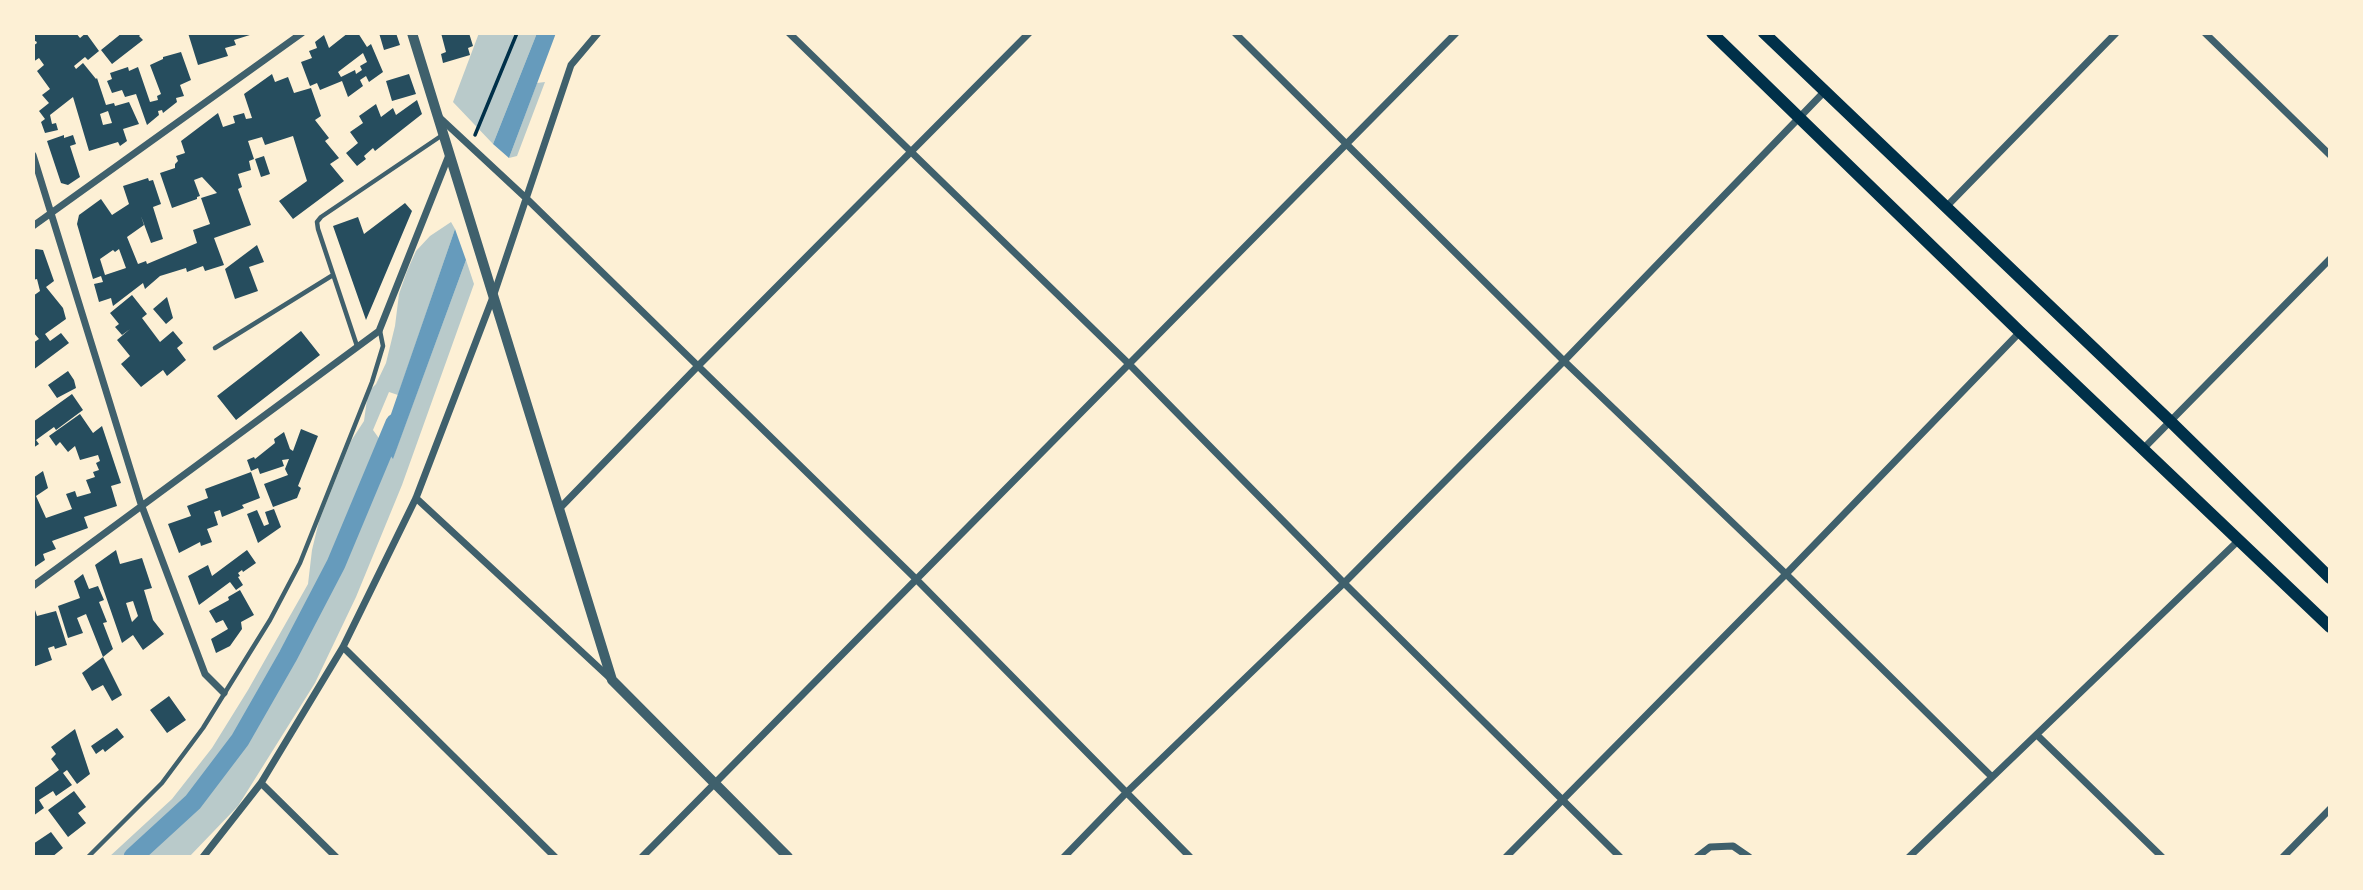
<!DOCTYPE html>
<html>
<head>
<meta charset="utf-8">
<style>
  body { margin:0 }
  #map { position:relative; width:2363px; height:890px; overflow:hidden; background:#fdf0d5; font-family:Ubuntu,sans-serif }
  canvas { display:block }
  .frame { position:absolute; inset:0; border:35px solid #fdf0d5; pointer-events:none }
</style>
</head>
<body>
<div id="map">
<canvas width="2363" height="890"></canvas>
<div class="frame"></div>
</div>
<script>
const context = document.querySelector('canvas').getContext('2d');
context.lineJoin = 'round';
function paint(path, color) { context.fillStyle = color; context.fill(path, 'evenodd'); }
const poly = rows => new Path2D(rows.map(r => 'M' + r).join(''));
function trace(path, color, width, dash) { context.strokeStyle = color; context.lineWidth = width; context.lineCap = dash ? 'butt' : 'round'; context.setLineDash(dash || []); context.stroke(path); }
paint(poly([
  [479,33,537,33,493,144,453,102],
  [545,82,517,156,509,158,537,83],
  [451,222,455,229,398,395,389,392,373,430,393,458,466,260,474,284,402,485,356,597,315,683,238,806,189,857,109,857,172,799,212,748,248,690,308,584,312,550,319,521,351,441,364,421,368,392,376,384,386,363,395,326,399,294,407,271,416,251,430,236]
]), '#b9caca');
paint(poly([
  [537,33,556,33,509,158,493,144],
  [455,229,466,260,393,459,381,443]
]), '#669bbc');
trace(poly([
  [133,857,193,802,240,740,288,656,336,564,395,423]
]), '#669bbc', 19);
paint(poly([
  [33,33,76,33,80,38,86,33,99,51,88,60,85,57,74,66,76,69,83,63,96,79,97,78,106,105,114,103,115,106,129,102,139,124,123,129,127,141,120,146,118,142,89,151,73,97,50,115,52,124,56,123,58,130,45,133,41,122,45,119,39,111,49,103,42,95,50,89,37,71,44,65,39,58,33,62,33,46,37,43,36,41,33,42],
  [108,111,112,123,103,125,100,114],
  [122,33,142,33,139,36,143,40,112,64,101,50],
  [188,33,252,33,253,34,234,40,236,45,225,48,228,56,198,65],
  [348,33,358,33,367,47,371,44,383,72,369,82,366,76,360,80,363,86,348,97,342,81,320,90,317,83,310,86,301,62,312,58,309,51,317,48,315,42,324,35,329,48],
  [363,53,367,62,360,66,362,70,356,74,355,70,341,77,338,72],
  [379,33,396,33,400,45,384,50],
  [441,33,469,33,473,46,468,48,470,55,443,63,441,54,446,52],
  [181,52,191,80,180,85,184,96,176,98,177,102,163,113,162,110,158,111,159,115,147,125,136,94,125,97,122,90,112,93,107,81,112,79,110,73,128,67,129,71,138,67,150,102,158,100,157,96,161,94,150,65,163,59,163,57],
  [272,74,275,82,288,77,294,93,311,88,321,116,315,120,329,138,325,141,339,158,330,164,344,181,293,219,279,201,307,181,293,136,265,145,262,137,248,141,254,159,249,161,251,170,238,174,242,187,238,189,251,225,214,238,224,265,205,271,203,266,187,272,186,268,160,276,145,289,143,283,113,306,111,298,99,302,94,284,103,282,101,276,93,279,77,224,79,215,101,199,112,215,129,204,123,186,148,178,149,181,153,180,161,204,153,207,163,239,151,243,141,216,144,225,127,237,138,264,146,261,147,264,197,243,193,230,210,224,201,198,217,193,202,177,194,180,200,196,197,197,197,199,172,208,160,173,175,168,175,164,178,161,176,156,185,153,181,141,218,113,223,127,235,123,233,116,244,113,246,119,252,118,244,94],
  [119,249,126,268,105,275,100,259,113,250,115,252],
  [409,74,416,94,392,101,386,81],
  [417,100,422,114,375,151,373,148,364,156,366,159,357,166,346,153,358,143,350,132,363,123,359,116,376,104,381,117,393,108,396,115],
  [64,135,64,138,73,135,76,144,70,146,80,177,68,185,61,183,47,141],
  [264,156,270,174,261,177,255,159],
  [405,203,412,211,366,320,333,226,358,217,364,234],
  [257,245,264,262,249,267,258,291,235,299,225,269],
  [36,249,43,250,54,281,46,287,63,308,66,319,45,334,50,341,61,333,69,343,33,370,33,343,39,339,33,332,33,296,40,291,37,279,33,280,33,251],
  [132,295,147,314,142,318,160,342,173,331,183,343,177,348,186,360,167,376,163,370,141,387,121,364,130,356,117,340,130,329,122,335,115,327,119,324,110,313],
  [167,297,173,318,166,324,153,309],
  [301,331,320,355,236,420,217,396],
  [68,371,74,380,76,388,57,398,48,385],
  [72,394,83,410,56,430,54,427,36,440,39,444,33,448,33,422],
  [80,414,93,433,102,426,121,483,111,486,117,506,84,517,88,528,52,541,56,549,43,554,45,560,33,568,33,478,43,471,48,488,36,496,46,518,72,509,66,494,75,491,77,497,91,493,86,480,95,477,93,472,99,470,96,463,100,461,98,455,80,460,75,446,68,452,60,442,56,446,49,436],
  [301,429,318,436,298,486,301,488,297,498,273,507,264,484,288,475,285,469,289,459,282,460,284,466,260,474,258,468,251,471,247,460,254,457,255,459,275,443,274,439,284,432,290,449,293,451],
  [251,472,260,498,242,505,244,508,222,517,220,510,214,512,218,525,207,529,212,542,201,546,200,542,179,553,168,524,191,516,187,506,208,498,205,489],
  [274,509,281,527,258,543,247,514,257,510,264,526,269,524,265,512],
  [116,550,120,564,142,558,152,588,144,590,153,620,164,634,143,650,133,635,122,643,95,565],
  [133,601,138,616,132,622,126,603],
  [247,550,256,563,243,572,242,570,238,573,240,576,238,577,243,585,236,590,230,582,199,605,188,576,208,565,212,576],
  [83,574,89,589,98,586,104,600,99,602,107,622,103,623,113,649,103,657,86,614,77,618,83,633,68,638,58,606,80,598,74,581],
  [240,590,254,615,241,622,242,629,230,646,216,653,211,639,228,629,223,620,216,623,209,611,229,600,228,597],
  [35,610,37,616,56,611,67,645,55,649,54,646,48,648,52,660,33,667,33,611],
  [103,657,122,695,112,701,103,685,92,691,82,673],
  [169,696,186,720,167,733,150,710],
  [117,728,124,737,105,752,103,749,96,754,91,746],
  [75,729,90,774,77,784,67,770,63,773,72,785,56,796,53,791,39,800,44,808,33,816,33,789,59,770,51,759,56,754,51,747],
  [74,791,86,807,78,813,86,823,68,837,48,810],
  [51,832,63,848,52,857,36,857,33,853,33,844]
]), '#264d5e');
trace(poly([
  [475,135,517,33]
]), '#003049', 3.5);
trace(poly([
  [357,346,318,229,317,222,321,217,441,136],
  [215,348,333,275],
  [88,857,162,783,203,728,270,620,300,563,372,382,383,346,380,331]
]), '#3f606c', 4.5);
trace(poly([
  [789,33,1129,364,1344,583,1620,857],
  [1235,33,1564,361,1786,574,1991,776],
  [2205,33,2330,155],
  [440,118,527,199,916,579,1190,857],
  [33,155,141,504,205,674,224,693],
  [1946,207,2116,33],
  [33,226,302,33],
  [2143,449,2330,259],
  [416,498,611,679],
  [559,509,697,367,1029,33],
  [33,586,379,331,449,155],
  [343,647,555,857],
  [2037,735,2162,857],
  [261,783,336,857],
  [203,857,261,783,343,647,416,498,493,297,571,65,598,33],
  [642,857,1456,33],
  [1064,857,1127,792,1344,583,1564,361,1824,92],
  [1506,857,1786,574,2020,332],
  [1697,857,1710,847,1733,846,1749,857],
  [1909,857,2239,540],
  [2283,857,2330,809]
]), '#3f606c', 7);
trace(poly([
  [412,33,612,680,788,857]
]), '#3f606c', 10);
trace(poly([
  [1712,33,2020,332,2330,627],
  [1764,33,2170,421,2330,578]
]), '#003049', 12);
</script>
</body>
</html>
